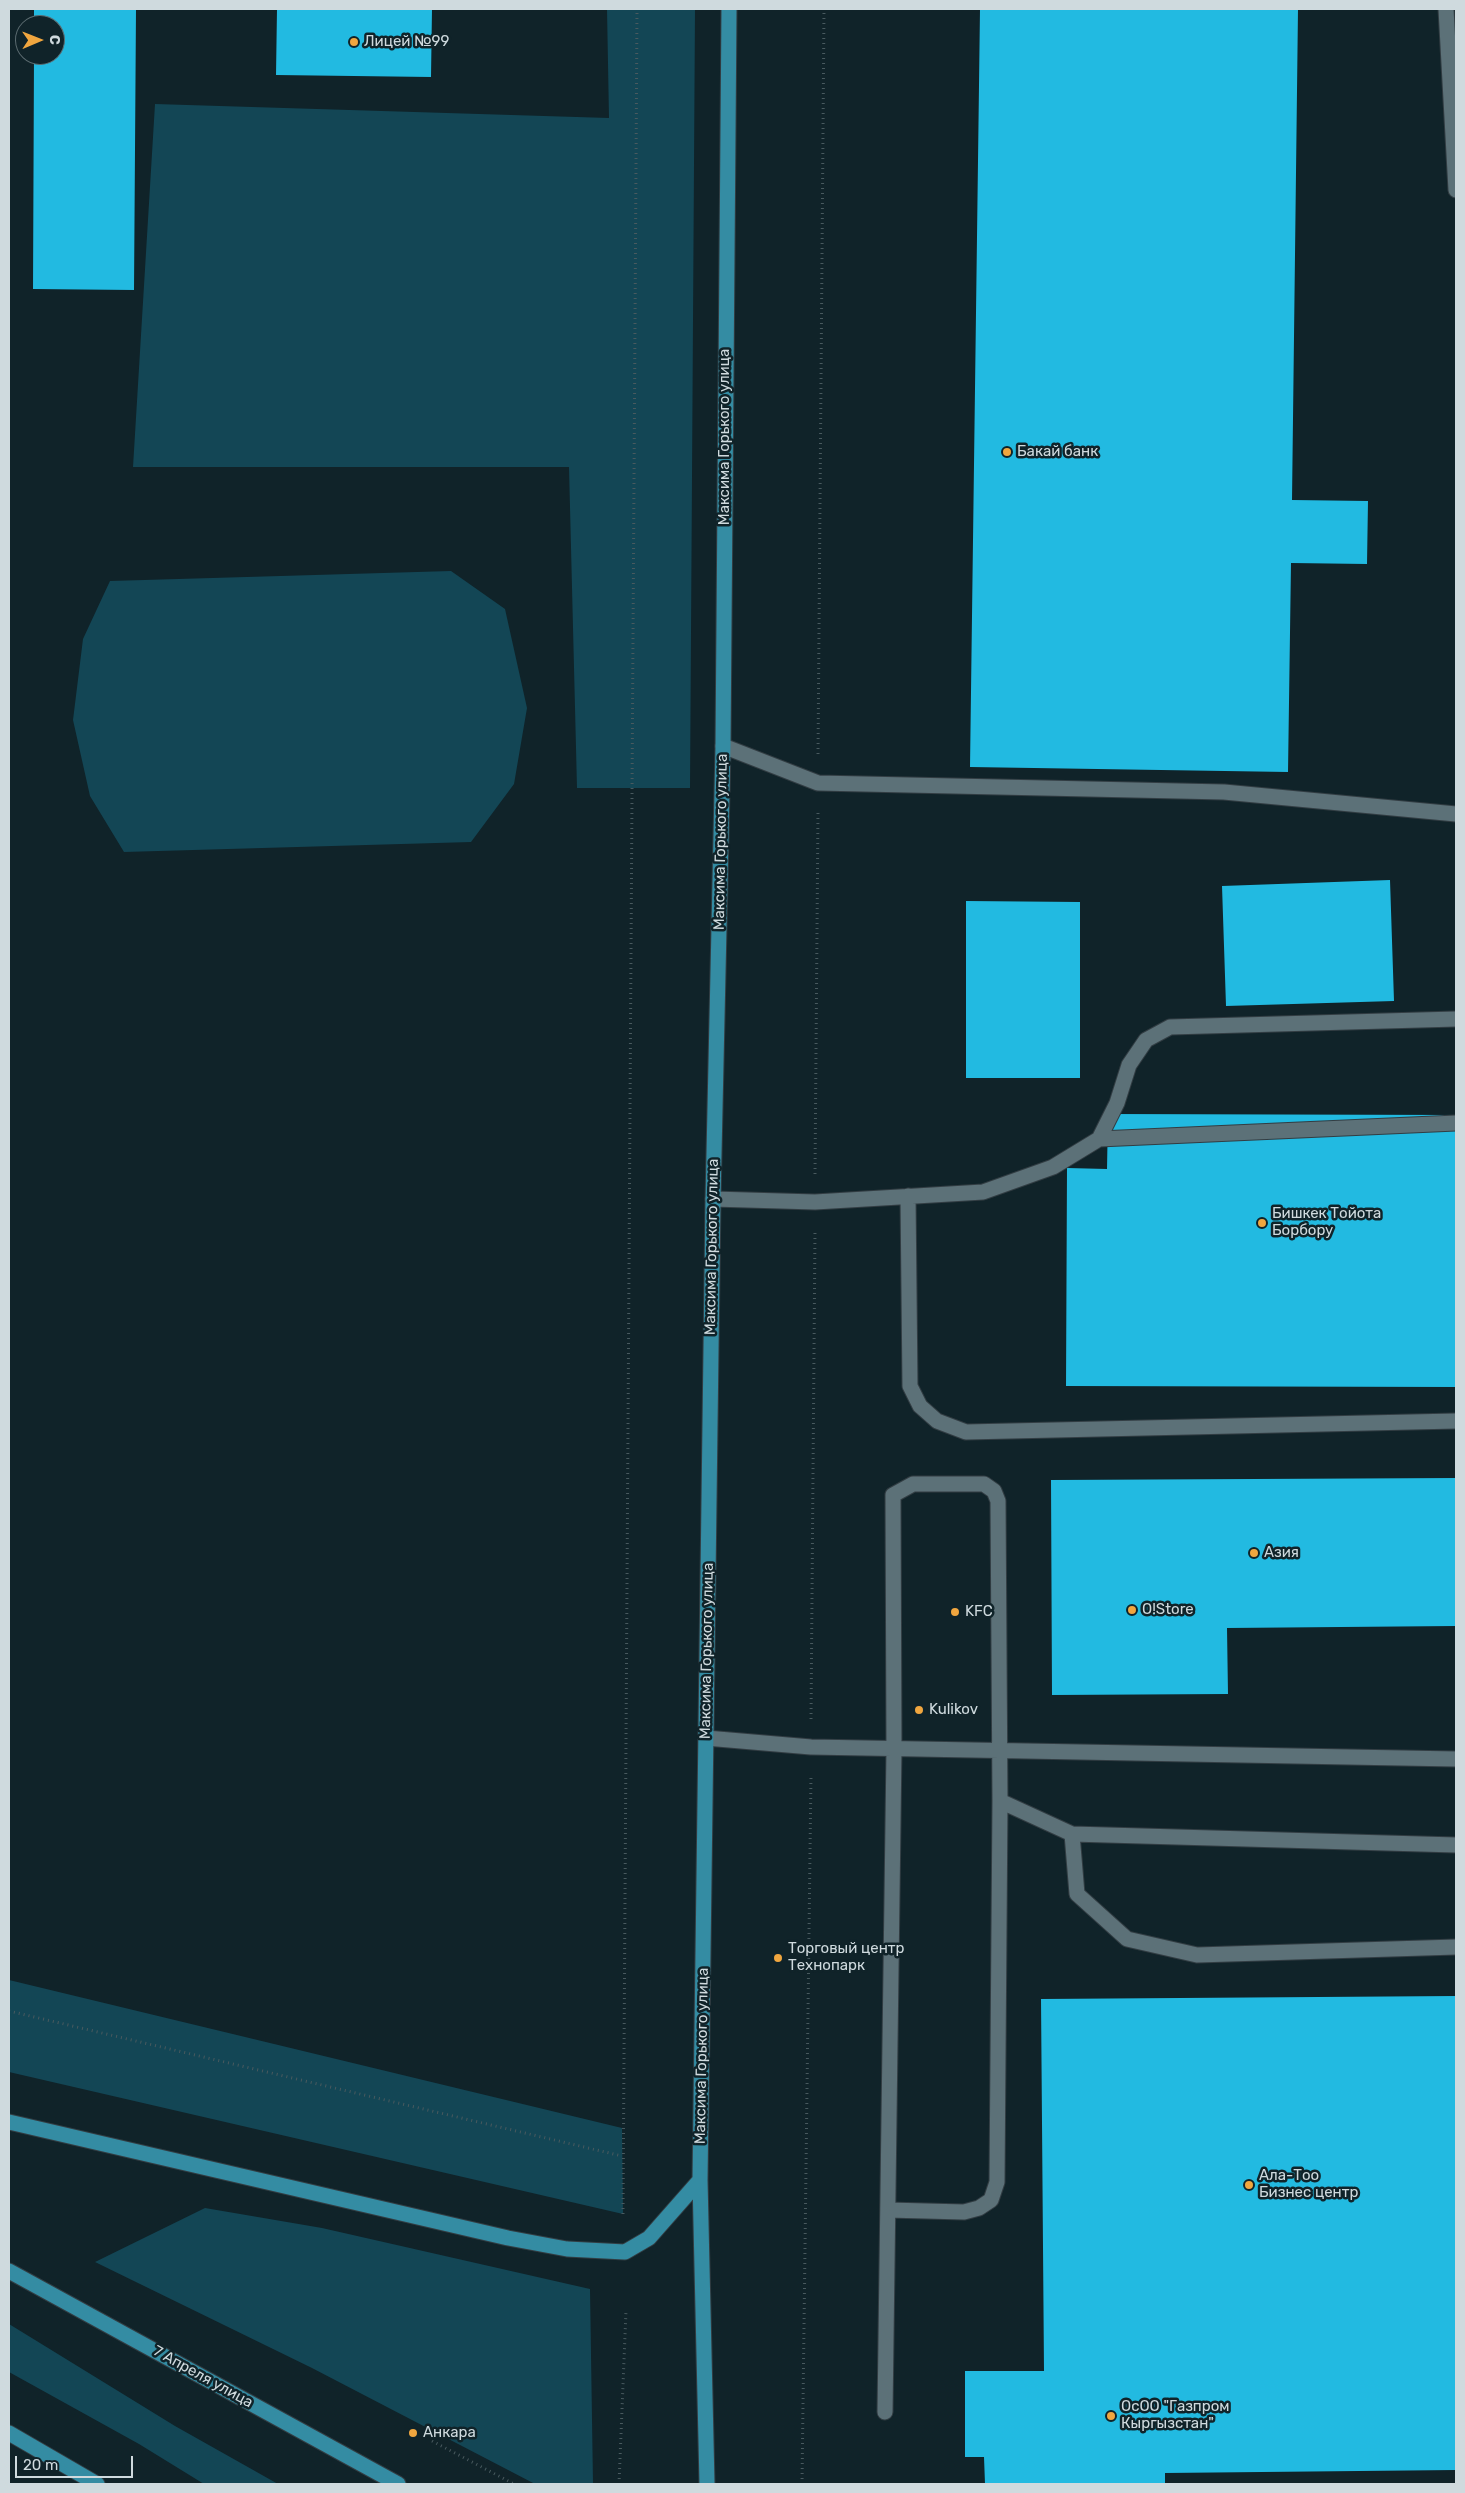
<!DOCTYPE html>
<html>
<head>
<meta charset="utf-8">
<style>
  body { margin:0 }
  #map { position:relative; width:1465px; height:2493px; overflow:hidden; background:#102329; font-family:Rubik,sans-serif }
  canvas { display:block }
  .frame { position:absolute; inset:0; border:10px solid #cfdade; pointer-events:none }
  .north { position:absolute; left:15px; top:15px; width:50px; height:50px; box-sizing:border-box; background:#102329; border:1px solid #5c6c71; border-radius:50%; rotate:89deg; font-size:14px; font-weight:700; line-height:20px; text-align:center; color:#cfdade }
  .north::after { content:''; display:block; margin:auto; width:18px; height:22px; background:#f0a63f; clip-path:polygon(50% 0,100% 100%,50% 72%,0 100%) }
  .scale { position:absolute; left:15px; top:2456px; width:118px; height:22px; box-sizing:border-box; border:2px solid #cfdade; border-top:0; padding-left:6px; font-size:15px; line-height:18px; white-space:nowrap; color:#cfdade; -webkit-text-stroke:4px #102329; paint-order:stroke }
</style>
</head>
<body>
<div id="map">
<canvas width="1465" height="2493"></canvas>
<div class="frame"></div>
<div class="north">С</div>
<div class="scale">20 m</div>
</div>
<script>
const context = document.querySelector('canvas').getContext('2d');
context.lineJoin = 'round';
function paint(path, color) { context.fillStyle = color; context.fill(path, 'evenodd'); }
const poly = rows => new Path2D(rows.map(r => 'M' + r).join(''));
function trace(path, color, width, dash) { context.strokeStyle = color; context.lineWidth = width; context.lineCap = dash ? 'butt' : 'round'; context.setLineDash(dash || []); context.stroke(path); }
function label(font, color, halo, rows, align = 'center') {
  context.font = font + ' Rubik,sans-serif'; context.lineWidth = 5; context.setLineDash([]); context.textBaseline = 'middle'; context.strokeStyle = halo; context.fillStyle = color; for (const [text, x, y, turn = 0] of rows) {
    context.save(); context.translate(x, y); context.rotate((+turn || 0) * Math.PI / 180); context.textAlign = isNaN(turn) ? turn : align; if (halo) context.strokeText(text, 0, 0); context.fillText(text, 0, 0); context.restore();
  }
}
paint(poly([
  [607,9,695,9,690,788,577,788,569,467,133,467,155,104,609,118],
  [451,571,505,609,527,708,514,784,471,842,124,852,90,796,73,720,83,639,110,581],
  [9,1980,622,2128,623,2214,9,2072],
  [205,2208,322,2228,590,2289,593,2484,535,2484,312,2368,95,2262],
  [9,2324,175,2426,278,2484,204,2484,139,2444,9,2372]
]), '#134655');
paint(poly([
  [34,9,136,9,134,290,33,289,34,55,55,55,55,25,34,25],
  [277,9,432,9,431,77,276,75],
  [980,9,1298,9,1292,500,1368,501,1367,564,1291,563,1288,772,970,767],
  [1390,880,1394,1001,1226,1006,1222,886],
  [966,901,1080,902,1080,1078,966,1078],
  [1108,1114,1456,1115,1456,1387,1066,1386,1067,1168,1107,1169],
  [1456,1478,1456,1626,1227,1628,1228,1694,1052,1695,1051,1480],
  [1456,1996,1456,2470,1165,2473,1165,2484,985,2484,984,2457,965,2457,965,2371,1044,2371,1041,1999]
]), '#22bae1');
const lane = poly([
  [1446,9,1456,190],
  [723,746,818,783,1224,792,1456,814],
  [1099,1139,1456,1123],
  [908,1196,910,1386,920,1406,937,1421,966,1432,1456,1421],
  [713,1199,815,1202,983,1192,1053,1167,1099,1139,1117,1103,1129,1065,1146,1040,1170,1027,1456,1019],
  [706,1738,811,1747,1456,1759],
  [1000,1801,1072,1834,1077,1894,1127,1939,1197,1955,1456,1947],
  [1072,1834,1456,1845],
  [885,2412,894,1749,893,1495,913,1484,984,1484,994,1491,998,1501,1000,1801,997,2182,991,2200,979,2208,964,2212,888,2210]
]);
const primary = poly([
  [9,2122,508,2238,567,2249,625,2252,649,2238,700,2180],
  [9,2271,398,2484],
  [9,2433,97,2484],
  [707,2484,700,2180,713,1199,723,746,729,9]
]);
trace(lane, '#323d43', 17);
trace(primary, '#323d43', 17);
trace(poly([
  [818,754,824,9],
  [815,1174,818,810],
  [811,1719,815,1230],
  [9,2011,622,2156],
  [623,2214,637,9],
  [432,2441,514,2484],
  [619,2484,626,2311],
  [802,2484,811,1775]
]), '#495a5f', 3, [1, 4]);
trace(lane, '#5c7178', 15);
trace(primary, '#348ca3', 15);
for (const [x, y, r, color] of [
  [354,42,5,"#f0a63f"],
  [1007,452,5,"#f0a63f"],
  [1262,1223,5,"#f0a63f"],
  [1254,1553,5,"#f0a63f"],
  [1132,1610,5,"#f0a63f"],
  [955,1612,5,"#f0a63f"],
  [919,1710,5,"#f0a63f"],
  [778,1958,5,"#f0a63f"],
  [1249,2185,5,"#f0a63f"],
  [1111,2416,5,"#f0a63f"],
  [413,2433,5,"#f0a63f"]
]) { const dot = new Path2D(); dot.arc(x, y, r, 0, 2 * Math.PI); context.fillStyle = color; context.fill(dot); trace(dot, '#102329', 2); }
label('15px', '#cfdade', '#102329', [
  ["Лицей №99",364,42],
  ["Бакай банк",1017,452],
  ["Бишкек Тойота",1272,1214],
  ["Борбору",1272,1231],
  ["Азия",1264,1553],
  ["O!Store",1142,1610],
  ["KFC",965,1612],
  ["Kulikov",929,1710],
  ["Торговый центр",788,1949],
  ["Технопарк",788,1966],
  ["Ала-Тоо",1259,2176],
  ["Бизнес центр",1259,2193],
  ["ОсОО \"Газпром",1121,2407],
  ["Кыргызстан\"",1121,2424],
  ["Анкара",423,2433]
], 'left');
label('15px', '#cfdade', '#102329', [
  ["Максима Горького улица",725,437,-90],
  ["Максима Горького улица",721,842,-89],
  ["Максима Горького улица",712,1247,-89],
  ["Максима Горького улица",707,1651,-89],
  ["Максима Горького улица",702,2056,-89],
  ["7 Апреля улица",203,2377,29]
]);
</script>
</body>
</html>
